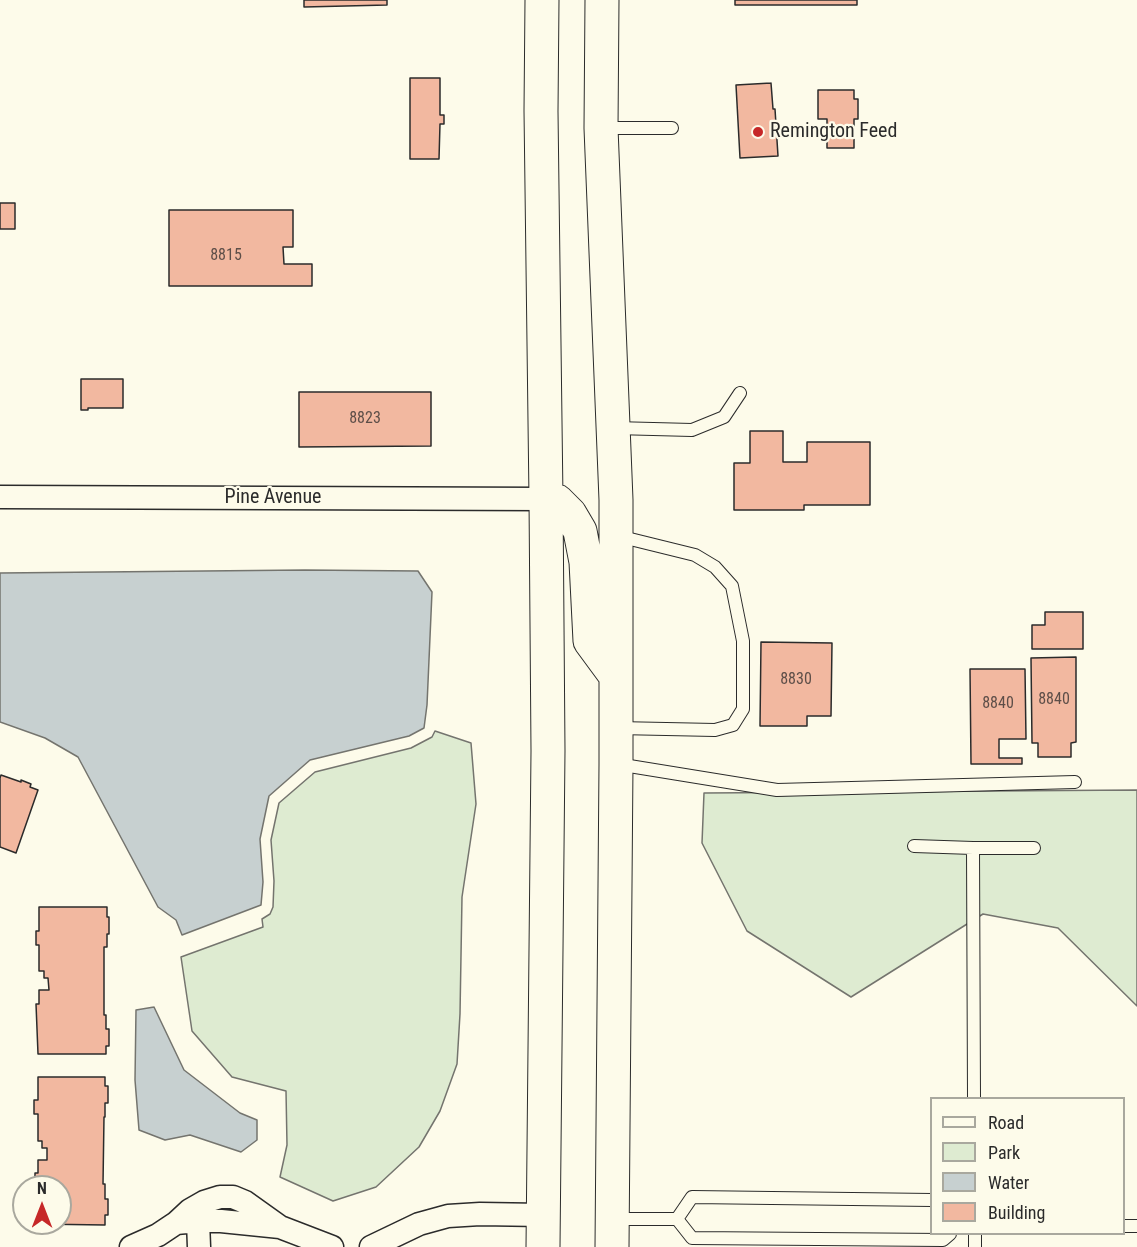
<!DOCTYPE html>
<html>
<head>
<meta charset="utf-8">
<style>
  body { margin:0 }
  #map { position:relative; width:1137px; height:1247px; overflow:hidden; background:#fdfbea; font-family:"Roboto Condensed",sans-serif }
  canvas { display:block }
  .legend { position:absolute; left:930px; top:1097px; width:195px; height:138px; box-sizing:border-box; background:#fdfbea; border:2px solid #a9a89e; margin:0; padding:8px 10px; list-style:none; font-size:18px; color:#2b2b2b }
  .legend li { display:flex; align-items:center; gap:12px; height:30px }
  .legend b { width:30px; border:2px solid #a9a89e }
  .north { position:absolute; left:12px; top:1175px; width:60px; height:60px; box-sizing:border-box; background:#fdfbea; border:2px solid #a9a89e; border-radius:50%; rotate:0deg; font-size:16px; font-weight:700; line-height:24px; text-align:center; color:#2b2b2b }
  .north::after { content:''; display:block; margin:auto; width:21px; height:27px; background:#c62828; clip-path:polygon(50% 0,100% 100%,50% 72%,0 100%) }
</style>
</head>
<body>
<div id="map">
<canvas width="1137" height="1247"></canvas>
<ul class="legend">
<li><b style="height:8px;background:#fdfbea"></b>Road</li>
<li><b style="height:16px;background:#deebd1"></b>Park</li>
<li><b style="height:16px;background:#c7d0d0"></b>Water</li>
<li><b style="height:16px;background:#f2b8a0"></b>Building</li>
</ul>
<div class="north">N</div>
</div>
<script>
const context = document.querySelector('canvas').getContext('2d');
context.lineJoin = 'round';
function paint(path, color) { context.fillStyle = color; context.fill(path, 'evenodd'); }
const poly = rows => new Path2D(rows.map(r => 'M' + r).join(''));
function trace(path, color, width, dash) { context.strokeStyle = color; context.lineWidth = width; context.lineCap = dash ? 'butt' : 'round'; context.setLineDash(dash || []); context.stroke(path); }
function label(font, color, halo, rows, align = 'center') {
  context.font = font + ' "Roboto Condensed",sans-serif'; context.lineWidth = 4.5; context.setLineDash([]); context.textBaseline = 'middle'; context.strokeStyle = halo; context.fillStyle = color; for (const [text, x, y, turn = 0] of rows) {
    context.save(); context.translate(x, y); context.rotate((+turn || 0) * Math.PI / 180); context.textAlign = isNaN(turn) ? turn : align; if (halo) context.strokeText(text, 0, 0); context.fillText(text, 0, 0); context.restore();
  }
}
const green = poly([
  [435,731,471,743,476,804,462,897,460,1014,457,1064,440,1111,419,1147,376,1187,333,1201,280,1177,287,1145,286,1091,232,1077,192,1031,181,957,263,927,262,919,270,914,273,907,274,881,271,840,279,803,315,772,411,748,432,737,435,731],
  [1137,790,1137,1006,1058,928,983,914,851,997,747,931,702,843,704,793,1137,790]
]);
paint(green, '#deebd1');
trace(green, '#74746e', 1.5);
const water = poly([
  [305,570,418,571,432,592,427,705,424,728,409,736,310,760,269,796,260,839,263,882,261,905,182,935,176,920,158,907,78,757,45,738,0,722,0,573,305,570],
  [154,1007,184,1070,240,1113,257,1120,257,1140,241,1152,190,1135,165,1140,139,1130,135,1080,136,1010,154,1007]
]);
paint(water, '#c7d0d0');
trace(water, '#74746e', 1.5);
const building = poly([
  [304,0,387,0,387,5,304,7,304,0],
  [735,0,857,0,857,5,735,5,735,0],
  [410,78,440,78,440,115,444,115,444,124,440,124,439,159,410,159,410,78],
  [771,83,773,109,775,109,778,156,740,158,736,85,771,83],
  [818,90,854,90,854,99,858,99,858,119,854,119,854,148,827,148,827,119,818,119,818,90],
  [0,203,15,203,15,229,0,229,0,203],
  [169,210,293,210,293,247,283,247,284,264,312,264,312,286,169,286,169,210],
  [81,379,123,379,123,408,88,408,88,410,81,410,81,379],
  [299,392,431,392,431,446,299,447,299,392],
  [750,431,783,431,783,462,807,462,807,442,870,442,870,505,804,505,804,510,734,510,734,463,750,463,750,431],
  [1045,612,1083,612,1083,649,1032,649,1032,625,1045,625,1045,612],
  [761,642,832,643,831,716,807,716,807,726,760,726,761,642],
  [1076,657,1076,742,1071,743,1071,757,1038,757,1038,743,1032,743,1031,658,1076,657],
  [970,669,1025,669,1026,739,999,739,999,758,1022,758,1022,764,971,764,970,669],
  [1,775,21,782,21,780,31,784,30,787,38,790,16,853,0,847,0,778,1,775],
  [39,907,107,907,107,917,109,917,109,934,107,934,107,947,104,947,104,1015,106,1015,106,1029,109,1029,109,1046,106,1046,106,1054,38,1054,36,1004,39,1004,39,990,49,990,48,978,44,978,44,971,39,971,39,945,36,945,36,931,39,931,39,907],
  [38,1077,105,1077,105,1086,108,1086,108,1103,105,1103,105,1117,104,1117,103,1184,105,1184,105,1199,108,1199,108,1215,105,1215,105,1225,36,1224,60,1223,60,1187,35,1187,35,1173,38,1173,38,1160,47,1160,47,1148,42,1148,42,1141,38,1141,38,1114,34,1114,34,1100,38,1100,38,1077]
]);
paint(building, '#f2b8a0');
trace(building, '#2b2b2b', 1.5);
const service = poly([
  [602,128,672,128],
  [614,428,692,430,724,417,740,393],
  [617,728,715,730,733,725,743,709,743,641,732,586,715,567,695,555,618,536],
  [617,764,777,790,1075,782],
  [914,846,973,848],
  [974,1098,973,848,1034,848],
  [932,1200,692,1197,677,1219,692,1238,943,1240,950,1234],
  [615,1219,677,1219],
  [1124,1226,1137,1226],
  [975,1247,975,1234]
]);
const minor = poly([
  [0,497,546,499],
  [198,1221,199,1247],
  [176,1223,198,1221,221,1221,280,1227],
  [131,1247,158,1235,176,1223,190,1210,204,1202,220,1197,233,1197,245,1202,280,1227,332,1247],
  [371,1247,419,1224,448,1216,480,1214,543,1215]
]);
const primary = poly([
  [542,0,541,111,546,499,548,751,543,1247],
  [602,0,601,128,616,500,616,764,612,1247],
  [546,499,557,501,570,514,580,531,586,562,590,641,615,675]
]);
trace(service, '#2b2b2b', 14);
trace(minor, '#2b2b2b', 25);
trace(primary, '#2b2b2b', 35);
trace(service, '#fdfbea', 12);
trace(minor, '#fdfbea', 22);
trace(primary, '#fdfbea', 33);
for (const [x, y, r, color] of [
  [758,132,6,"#c62828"]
]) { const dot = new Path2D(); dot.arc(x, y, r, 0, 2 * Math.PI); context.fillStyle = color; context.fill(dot); trace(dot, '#fdfbea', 2); }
label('16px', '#5d4e48', null, [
  ["8815",226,256],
  ["8823",365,419],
  ["8830",796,680],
  ["8840",1054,700],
  ["8840",998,704]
]);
label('20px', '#2b2b2b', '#fdfbea', [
  ["Remington Feed",770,132]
], 'left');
label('20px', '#2b2b2b', '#fdfbea', [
  ["Pine Avenue",273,498]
]);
</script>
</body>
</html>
